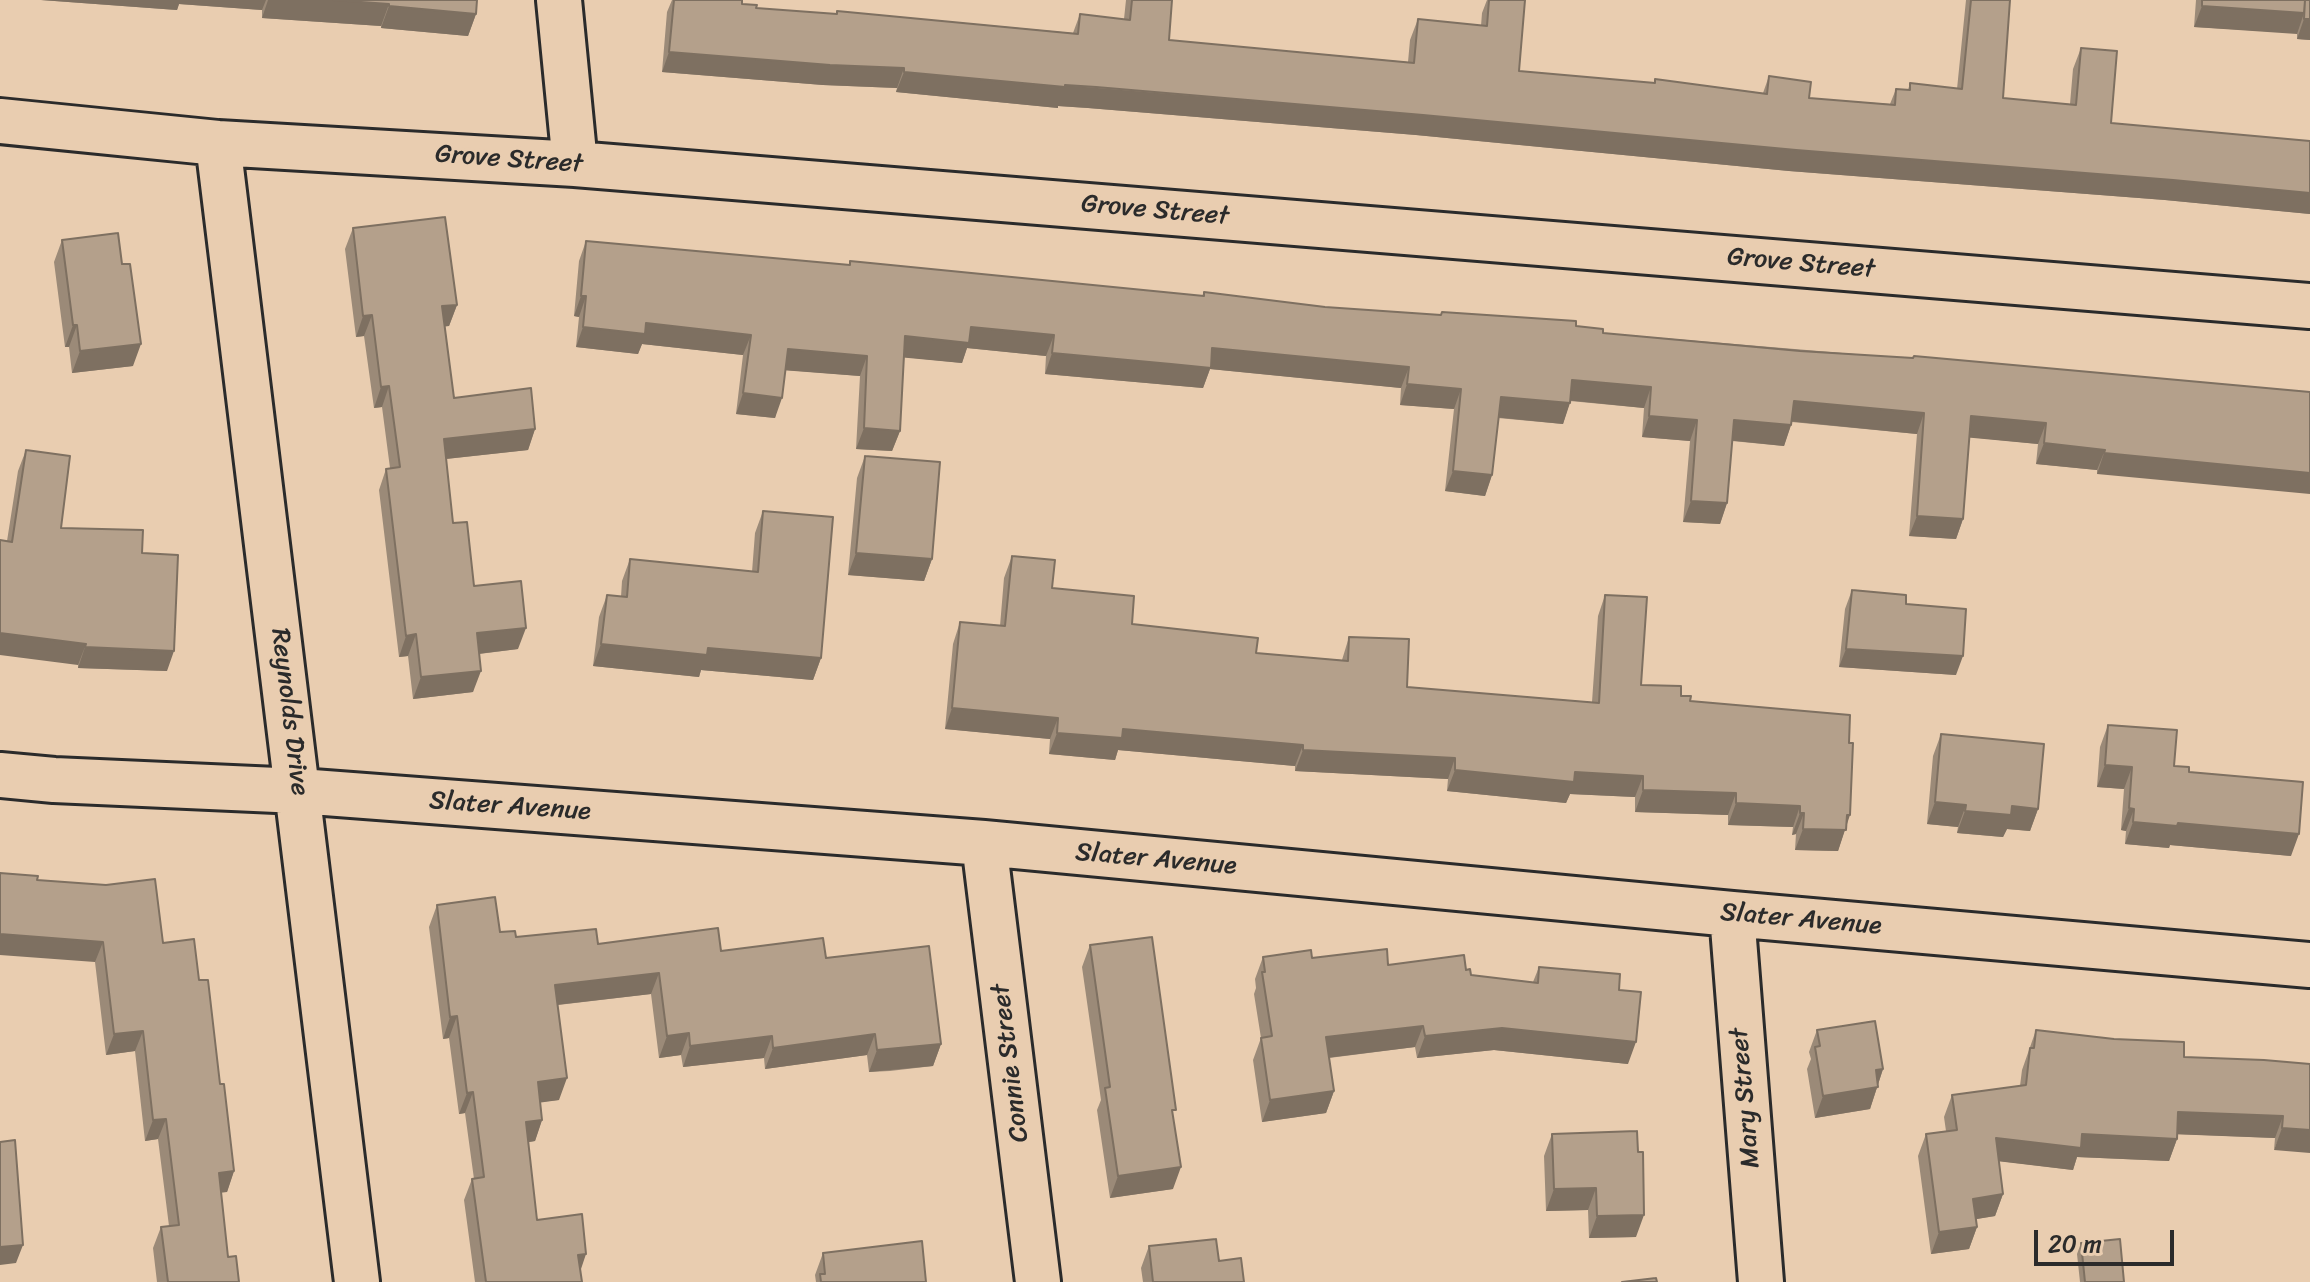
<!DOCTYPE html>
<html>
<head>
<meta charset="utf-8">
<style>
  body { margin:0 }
  #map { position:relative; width:2310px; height:1282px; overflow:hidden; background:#e9cdb0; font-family:Sriracha,sans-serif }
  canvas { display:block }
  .scale { position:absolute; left:2034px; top:1230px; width:140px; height:36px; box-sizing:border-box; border:4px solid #2b2b2b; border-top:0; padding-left:10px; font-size:24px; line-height:28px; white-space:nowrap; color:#2b2b2b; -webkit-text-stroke:6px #e9cdb0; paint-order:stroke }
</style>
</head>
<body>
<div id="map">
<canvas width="2310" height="1282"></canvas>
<div class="scale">20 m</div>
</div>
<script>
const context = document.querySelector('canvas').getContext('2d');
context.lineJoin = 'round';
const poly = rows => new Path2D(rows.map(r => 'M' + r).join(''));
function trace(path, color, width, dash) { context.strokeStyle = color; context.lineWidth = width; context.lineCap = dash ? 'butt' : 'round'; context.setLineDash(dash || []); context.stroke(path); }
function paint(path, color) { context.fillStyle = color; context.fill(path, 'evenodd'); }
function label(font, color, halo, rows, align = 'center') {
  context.font = font + ' Sriracha,sans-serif'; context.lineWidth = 7; context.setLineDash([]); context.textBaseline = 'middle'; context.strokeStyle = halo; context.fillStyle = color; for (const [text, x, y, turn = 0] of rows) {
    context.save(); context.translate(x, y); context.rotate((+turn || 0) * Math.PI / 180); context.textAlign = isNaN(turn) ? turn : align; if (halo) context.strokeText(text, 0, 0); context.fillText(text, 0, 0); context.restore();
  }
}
const minor = poly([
  [559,0,575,164],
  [0,121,218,143,575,164,2310,306],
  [218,143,357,1282],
  [0,775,54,780,299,791,984,843,1732,914,2310,965],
  [984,843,1038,1282],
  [1732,914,1761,1282]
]);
trace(minor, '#2b2b2b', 50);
trace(minor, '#e9cdb0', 44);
paint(poly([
  [41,0,477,0,476,14,468,36,381,28,381,26,262,18,262,10,179,4,177,10],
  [672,0,742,0,742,4,756,8,836,14,837,11,1073,33,1080,14,1124,19,1126,0,1172,0,1169,40,1408,62,1410,40,1418,19,1481,26,1482,13,1487,0,1525,0,1519,71,1654,83,1655,79,1763,93,1769,76,1809,98,1890,104,1896,89,1908,90,1910,83,1957,89,1966,0,2010,0,2003,98,2070,104,2073,69,2081,48,2111,123,2310,141,2310,214,2165,200,1789,171,1416,135,1088,108,1058,106,1058,108,896,92,897,88,823,85,662,72,667,12],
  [2196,0,2310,0,2310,40,2297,39,2297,33,2194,27],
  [353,228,457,305,449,326,445,326,454,398,535,429,528,450,446,459,453,523,474,586,518,649,479,654,473,692,413,699,408,656,399,657,379,490,386,469,390,468,382,407,374,408,364,336,356,337,345,249],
  [62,240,122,264,133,366,72,373,69,347,65,347,54,262],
  [586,241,849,265,850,261,1202,296,1204,292,1325,307,1440,315,1442,312,1576,326,1603,333,2310,392,2097,474,2097,470,2036,464,2038,444,1969,437,1963,519,1956,539,1909,536,1917,434,1792,422,1784,446,1732,441,1727,503,1720,524,1683,522,1690,441,1642,437,1644,408,1570,401,1563,424,1498,418,1492,475,1485,496,1445,491,1454,409,1400,405,1401,388,1210,369,1203,388,1045,374,1046,356,967,348,962,363,904,357,900,431,892,451,856,449,860,376,786,370,775,418,736,414,743,355,642,344,638,354,576,347,579,317,574,316,579,261],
  [26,450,61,528,142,553,167,671,78,668,78,665,7,541,18,471],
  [865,456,932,559,924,581,848,575,857,478],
  [763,511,821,658,813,680,701,670,699,677,593,666,599,617,607,595,621,597,622,581,630,559,752,572,755,533],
  [1012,556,1052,588,1132,624,1256,653,1342,660,1349,637,1407,687,1592,702,1598,616,1605,595,1641,685,1681,696,1690,701,1846,826,1838,851,1795,850,1796,834,1792,835,1793,827,1728,825,1728,815,1635,812,1635,797,1570,794,1566,803,1447,791,1448,779,1295,771,1295,766,1118,750,1115,760,1049,754,1050,739,945,729,953,644,960,622,1000,626,1004,578],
  [1852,590,1906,604,1956,675,1839,667,1845,609],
  [2108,725,2174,766,2189,772,2291,856,2170,845,2169,848,2125,844,2126,831,2121,830,2124,789,2097,787,2100,747],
  [1941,734,2038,809,2030,831,2007,829,2003,837,1957,833,1958,827,1927,824,1933,756],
  [37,880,163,943,199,980,220,1084,234,1171,227,1192,221,1192,228,1257,239,1282,157,1282,153,1248,161,1227,169,1226,158,1139,145,1141,135,1051,106,1055,95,962],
  [437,905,500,932,516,937,598,944,826,958,941,1044,933,1066,890,1071,869,1072,867,1055,765,1069,764,1058,683,1067,681,1055,659,1058,651,994,558,1005,559,1100,540,1102,542,1120,535,1141,528,1142,537,1220,580,1271,582,1282,475,1282,464,1200,472,1179,474,1179,465,1113,459,1114,449,1038,443,1039,429,927],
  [1090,945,1173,1117,1173,1189,1110,1198,1097,1110,1101,1100,1082,967],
  [1263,957,1312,958,1388,965,1466,970,1471,975,1533,982,1539,967,1619,990,1628,1064,1494,1050,1417,1058,1415,1047,1329,1058,1334,1091,1326,1113,1262,1122,1253,1060,1261,1038,1254,994,1256,988,1255,979],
  [1817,1030,1883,1069,1870,1109,1815,1118,1807,1069,1811,1059,1809,1052],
  [2036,1030,2184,1057,2310,1064,2274,1150,2275,1138,2177,1134,2177,1139,2169,1161,2077,1157,2073,1170,1999,1161,2003,1194,1995,1216,1976,1219,1977,1227,1969,1249,1931,1254,1918,1156,1926,1134,1946,1131,1944,1117,1952,1095,2020,1086,2022,1070],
  [1552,1134,1636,1237,1589,1238,1588,1210,1546,1211,1544,1156],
  [2081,1243,2124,1282,2080,1282,2077,1254],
  [1149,1246,1219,1261,1244,1282,1143,1282,1141,1268],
  [823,1253,926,1282,816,1282,815,1275]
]), '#9b8a78');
paint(poly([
  [41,0,266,0,262,10,179,4,177,10],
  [268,0,333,0,389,4,381,26,262,18],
  [389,6,476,14,468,36,381,28],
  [2202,6,2304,13,2297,34,2194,27],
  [2304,19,2310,19,2310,40,2297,39],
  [669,52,904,68,897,88,823,85,662,72],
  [904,72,1423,115,2173,180,2310,193,2310,214,2165,200,1789,171,1416,135,1088,108,1058,106,1058,108,896,92],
  [581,296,586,296,579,317,574,316],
  [457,305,449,326,435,328,442,306],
  [372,315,364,336,356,337,363,316],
  [646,323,751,335,743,355,642,344,638,354,576,347,583,327],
  [73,325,77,325,69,347,65,347],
  [971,327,1054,335,1046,356,967,348,962,363,898,357,905,336],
  [141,344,133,366,72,373,80,351],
  [1212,348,1409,367,1401,388,1210,369,1203,388,1045,374,1052,353],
  [788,349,867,356,860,376,781,370],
  [1572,380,1651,387,1644,408,1565,400],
  [1407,384,1461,389,1454,409,1400,405],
  [389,386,382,407,374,408,381,387],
  [743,393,782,398,775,418,736,414],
  [1501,397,1570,403,1563,424,1493,417],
  [1794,401,1924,413,1917,434,1787,421],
  [1649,416,1697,420,1690,441,1642,437],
  [1971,416,2046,423,2038,444,1963,437],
  [1734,420,1791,425,1784,446,1726,440],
  [864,428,900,431,892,451,856,449],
  [535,429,528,450,436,460,444,439],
  [2044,443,2105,450,2097,470,2036,464],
  [2104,453,2310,473,2310,494,2097,474],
  [1453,471,1492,475,1485,496,1445,491],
  [1691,501,1727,503,1720,524,1683,522],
  [1917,516,1963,519,1956,539,1909,536],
  [856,553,932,559,924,581,848,575],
  [526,628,518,649,469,655,477,633],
  [0,633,86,644,78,665,0,655],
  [416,634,408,656,399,657,406,636],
  [601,644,708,648,821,658,813,680,701,670,699,677,593,666],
  [85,647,174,651,167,671,78,668],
  [1846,649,1963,656,1956,675,1839,667],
  [481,671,473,692,413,699,421,677],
  [952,708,1058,718,1050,739,945,729],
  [1123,729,1303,745,1295,766,1118,750,1115,760,1049,754,1057,733],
  [1303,750,1455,758,1448,779,1295,771],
  [2105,765,2132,767,2124,789,2097,787],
  [1455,770,1575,772,1643,776,1635,797,1570,794,1566,803,1447,791],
  [1643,790,1736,793,1728,815,1635,812],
  [1935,802,1966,805,1958,827,1927,824],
  [1736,803,1800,806,1793,827,1728,825],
  [2012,806,2038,809,2030,831,2007,829,2003,837,1957,833,1965,811],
  [2129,808,2134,809,2126,831,2121,830],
  [1800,813,1804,813,1796,834,1792,835],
  [1847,815,1850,815,1838,851,1795,850,1803,829],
  [2133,822,2178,823,2299,834,2291,856,2170,845,2169,848,2125,844],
  [0,934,103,942,95,962,0,955],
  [659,973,651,994,547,1006,555,985],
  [457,1016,449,1038,443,1039,450,1017],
  [1423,1026,1415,1047,1318,1059,1326,1037],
  [1502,1028,1636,1042,1628,1064,1494,1050,1417,1058,1425,1036],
  [143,1031,135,1051,106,1055,114,1034],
  [689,1033,681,1055,659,1058,667,1036],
  [875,1034,867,1055,765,1069,773,1048],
  [772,1036,764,1058,683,1067,690,1046],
  [941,1044,933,1066,869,1072,877,1050],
  [1883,1069,1870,1109,1815,1118,1823,1096,1876,1070],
  [567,1078,559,1100,530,1104,538,1082],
  [1334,1091,1326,1113,1262,1122,1270,1100],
  [473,1092,465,1113,459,1114,467,1093],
  [2178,1112,2283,1116,2275,1138,2170,1134],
  [166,1119,158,1139,145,1141,153,1120],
  [542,1120,535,1141,518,1144,526,1122],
  [2282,1128,2310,1130,2310,1153,2274,1150],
  [2082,1134,2177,1139,2169,1161,2077,1157,2073,1170,1988,1160,1996,1138],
  [1181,1167,1173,1189,1110,1198,1118,1176],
  [234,1171,227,1192,211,1194,219,1173],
  [1596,1188,1588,1210,1546,1211,1554,1189],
  [2003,1194,1995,1216,1965,1221,1973,1199],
  [1644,1215,1636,1237,1589,1238,1597,1216],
  [1977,1227,1969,1249,1931,1254,1939,1232],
  [23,1245,16,1263,0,1265,0,1247],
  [586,1254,579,1275,578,1255]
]), '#7e7061');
const building = poly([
  [333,0,477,0,476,14,389,6,389,4,333,0],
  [674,0,742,0,742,4,757,5,756,8,837,14,837,11,1078,34,1080,14,1130,20,1132,0,1172,0,1169,40,1414,63,1418,19,1487,26,1489,0,1525,0,1519,71,1655,83,1655,79,1767,94,1769,76,1811,82,1809,98,1895,105,1896,89,1910,90,1910,83,1962,89,1971,0,2010,0,2003,98,2076,105,2081,48,2117,51,2111,123,2310,141,2310,193,2173,180,1796,150,1423,115,1096,87,1065,85,1065,87,904,72,904,68,830,65,669,52,674,0],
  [2202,0,2305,0,2304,13,2202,6,2202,0],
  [2305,0,2310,0,2310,19,2304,19,2305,0],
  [445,217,457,305,442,306,454,398,531,388,535,429,444,439,453,523,467,522,474,586,521,581,526,628,477,633,481,671,421,677,416,634,406,636,386,469,400,467,389,386,381,387,372,315,363,316,353,228,445,217],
  [118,233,122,264,130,264,141,344,80,351,77,325,73,325,62,240,118,233],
  [586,241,850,265,850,261,1204,296,1204,292,1325,307,1441,315,1442,312,1576,321,1576,326,1603,329,1603,333,1800,351,1913,358,1914,356,2310,392,2310,473,2104,453,2105,450,2044,443,2046,423,1971,416,1963,519,1917,516,1924,413,1794,401,1791,425,1734,420,1727,503,1691,501,1697,420,1649,416,1651,387,1572,380,1570,403,1501,397,1492,475,1453,471,1461,389,1407,384,1409,367,1212,348,1211,368,1171,364,1052,353,1054,335,971,327,969,343,905,336,900,431,864,428,867,356,788,349,782,398,743,393,751,335,646,323,645,334,583,327,586,296,581,296,586,241],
  [26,450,70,456,61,528,143,530,142,553,178,555,174,651,85,647,86,644,0,633,0,540,12,542,26,450],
  [865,456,940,462,932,559,856,553,865,456],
  [763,511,833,517,821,658,708,648,707,655,601,644,607,595,627,597,630,559,758,572,763,511],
  [1012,556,1055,560,1052,588,1134,596,1132,624,1258,638,1256,653,1348,661,1349,637,1409,639,1407,687,1599,703,1605,595,1647,597,1641,685,1681,686,1681,696,1691,696,1690,701,1850,715,1849,743,1853,743,1850,815,1847,815,1846,830,1803,829,1804,813,1800,813,1800,806,1736,803,1736,793,1643,790,1643,776,1575,772,1574,782,1455,770,1455,758,1303,750,1303,745,1123,729,1122,738,1057,733,1058,718,952,708,960,622,1005,626,1012,556],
  [1852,590,1906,595,1906,604,1966,609,1963,656,1846,649,1852,590],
  [2108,725,2177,730,2174,766,2189,767,2189,772,2303,782,2299,834,2178,823,2177,826,2133,822,2134,809,2129,808,2132,767,2105,765,2108,725],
  [1941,734,2044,744,2038,809,2012,806,2011,815,1965,811,1966,805,1935,802,1941,734],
  [0,873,38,876,37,880,106,885,155,879,163,943,194,939,199,980,208,980,220,1084,224,1084,234,1171,219,1173,228,1257,236,1256,239,1282,168,1282,161,1227,179,1225,166,1119,153,1120,143,1031,114,1034,103,942,0,934,0,873],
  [495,897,500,932,515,931,516,937,596,929,598,944,718,928,721,951,823,938,826,958,929,946,941,1044,877,1050,875,1034,773,1048,772,1036,690,1046,689,1033,667,1036,659,973,555,985,567,1078,538,1082,542,1120,526,1122,537,1220,582,1214,586,1254,578,1255,582,1282,486,1282,472,1179,484,1177,473,1092,467,1093,457,1016,450,1017,437,905,495,897],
  [1152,937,1176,1110,1172,1110,1181,1167,1118,1176,1105,1088,1110,1087,1090,945,1152,937],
  [1387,949,1388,965,1464,955,1466,970,1470,969,1471,975,1538,983,1539,967,1620,974,1619,990,1641,992,1636,1042,1502,1028,1425,1036,1423,1026,1326,1037,1334,1091,1270,1100,1261,1038,1272,1036,1262,972,1265,972,1263,957,1311,950,1312,958,1387,949],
  [1875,1021,1883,1069,1876,1070,1878,1087,1823,1096,1815,1047,1820,1046,1817,1030,1875,1021],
  [2036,1030,2114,1039,2184,1042,2184,1057,2264,1060,2310,1064,2310,1130,2282,1128,2283,1116,2178,1112,2177,1139,2082,1134,2081,1148,1996,1138,2003,1194,1973,1199,1977,1227,1939,1232,1926,1134,1957,1130,1952,1095,2026,1085,2030,1048,2034,1048,2036,1030],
  [1637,1131,1638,1152,1643,1152,1644,1215,1597,1216,1596,1188,1554,1189,1552,1134,1637,1131],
  [15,1140,23,1245,0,1247,0,1142,15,1140],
  [1216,1239,1219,1261,1241,1258,1244,1282,1153,1282,1149,1246,1216,1239],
  [2120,1239,2124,1282,2085,1282,2081,1243,2120,1239],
  [922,1241,926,1282,821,1282,820,1274,825,1274,823,1253,922,1241],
  [1656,1278,1657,1282,1622,1282,1656,1278]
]);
paint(building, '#b4a08b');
trace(building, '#7e7061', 2);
label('26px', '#2b2b2b', '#e9cdb0', [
  ["Grove Street",509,160,4],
  ["Grove Street",1155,211,5],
  ["Grove Street",1801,264,5],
  ["Reynolds Drive",289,712,83],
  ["Slater Avenue",510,807,4],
  ["Slater Avenue",1156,860,5],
  ["Slater Avenue",1801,920,5],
  ["Connie Street",1011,1063,-97],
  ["Mary Street",1746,1098,-95]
]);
</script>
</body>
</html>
